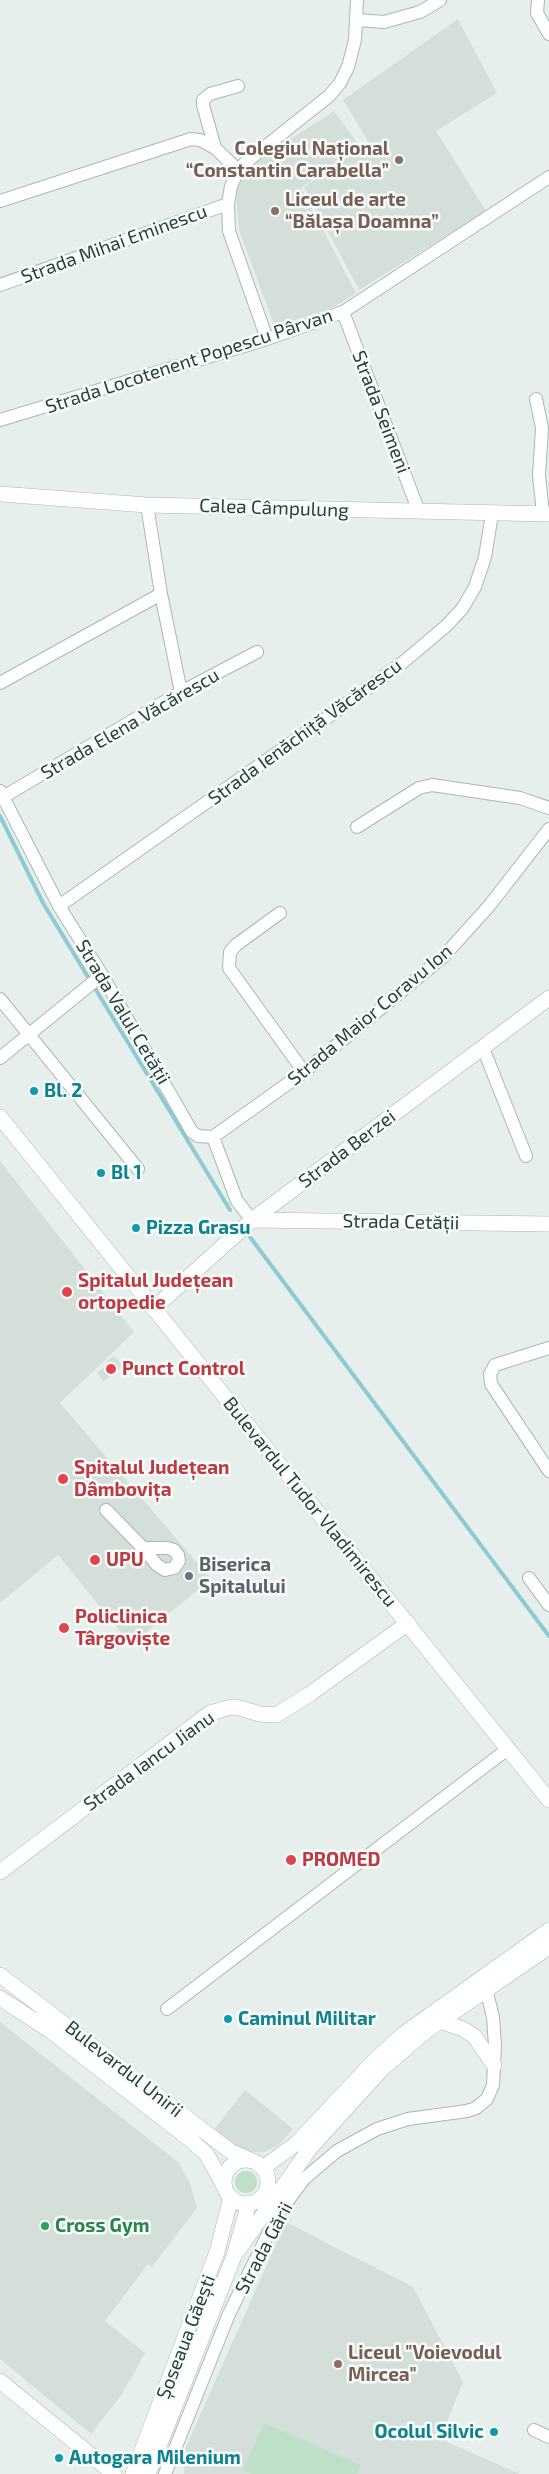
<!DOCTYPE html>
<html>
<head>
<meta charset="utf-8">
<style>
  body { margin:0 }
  canvas { display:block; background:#e6efeb }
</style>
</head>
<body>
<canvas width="549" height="2474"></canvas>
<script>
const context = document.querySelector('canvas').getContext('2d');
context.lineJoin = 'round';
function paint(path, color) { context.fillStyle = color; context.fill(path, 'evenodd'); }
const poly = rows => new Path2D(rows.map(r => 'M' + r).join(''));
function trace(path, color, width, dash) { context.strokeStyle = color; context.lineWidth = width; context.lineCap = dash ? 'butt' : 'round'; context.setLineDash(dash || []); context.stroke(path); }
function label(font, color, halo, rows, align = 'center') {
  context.font = font + ' "Exo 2",sans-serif'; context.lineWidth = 5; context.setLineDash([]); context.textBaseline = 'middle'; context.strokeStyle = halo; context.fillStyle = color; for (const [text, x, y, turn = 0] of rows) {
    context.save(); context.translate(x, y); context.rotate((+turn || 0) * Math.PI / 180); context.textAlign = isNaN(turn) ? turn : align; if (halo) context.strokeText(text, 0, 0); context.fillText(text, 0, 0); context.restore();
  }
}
paint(poly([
  [458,19,497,93,436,131,486,211,359,290,304,187,369,143,343,100],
  [334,111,359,145,301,188,356,293,334,307,275,327,239,230,236,193,245,169],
  [0,1161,134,1332,60,1403,211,1579,131,1645,58,1555,0,1603],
  [114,1356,123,1366,103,1382,97,1372,110,1365,107,1361],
  [0,2022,178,2162,190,2183,197,2208,152,2267,148,2264,105,2321,145,2353,122,2394,91,2434,0,2359],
  [245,2090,293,2129,279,2145,265,2152,242,2152,212,2132],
  [286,2222,413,2287,463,2382,440,2439,520,2474,184,2474,185,2449]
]), '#d4dfda');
paint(poly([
  '235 2182a11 11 0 1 1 22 0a11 11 0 1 1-22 0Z',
  [264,2423,361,2465,357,2474,252,2474,243,2470]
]), '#bfe0c8');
trace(poly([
  [0,816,43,903,230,1210],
  [250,1237,549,1636]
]), '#8ec9d4', 4);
const minor = poly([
  [538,0,537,13,549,34],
  [358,20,384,22,420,12,440,0],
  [215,148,203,105,203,100,210,94,238,86],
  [0,201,191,139,200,140,215,148,238,170],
  [0,285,228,204],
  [343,312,419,512],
  [267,339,229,231,228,204,231,186,238,170,246,162,329,96,340,83,348,67,355,40,357,0],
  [536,399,542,428,539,475,543,514],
  [0,420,267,339,343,312,549,177],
  [147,505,161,594,181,692],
  [0,683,161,594],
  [0,791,59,906,102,975,192,1132,198,1136,213,1137],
  [3,797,181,692,257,652],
  [357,827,419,788,432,785,520,798,549,808],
  [59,906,328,717,401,664,446,626,462,609,475,587,485,557,492,514],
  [280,913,236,945,230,952,229,968,304,1072],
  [0,999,138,1169],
  [483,1048,526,1156],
  [0,1058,102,975],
  [213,1137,304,1072,444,956,489,906,549,829],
  [213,1137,237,1201,252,1220],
  [549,1348,495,1365,490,1374,491,1384,549,1471],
  [106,1510,143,1548,167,1548,174,1550,178,1555,179,1561,174,1568,165,1570,157,1565,143,1548],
  [529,1578,549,1605],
  [167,2009,509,1748],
  [534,2430,549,2437],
  [165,2474,229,2314,278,2214,304,2179,337,2151,377,2129,408,2119,467,2111,476,2108,487,2099,493,2085,495,2046,493,2017,486,1989]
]);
const tertiary = poly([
  [0,494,147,505,549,514],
  [252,1220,549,1224],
  [153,1309,252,1220,549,998],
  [0,1872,210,1713,231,1707,240,1708,260,1714,276,1715,310,1694,408,1623]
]);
const secondary = poly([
  [0,1117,549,1800],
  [0,1975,230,2151,250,2160],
  [0,1998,52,2032,192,2141,207,2155,225,2188],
  [440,2021,463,2029,474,2036,494,2065],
  '224 2182a22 22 0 1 1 44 0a22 22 0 1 1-44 0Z',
  [263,2168,297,2143,373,2062,402,2035,549,1930],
  [234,2256,311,2147,382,2069,426,2031,549,1947],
  [0,2381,114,2474],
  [133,2474,217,2252,231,2197],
  [148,2474,234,2256,249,2203]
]);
trace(minor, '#a8b8b2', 14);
trace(tertiary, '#a8b8b2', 16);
trace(secondary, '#a4bbb3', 16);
trace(minor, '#fff', 12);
trace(tertiary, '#fff', 15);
trace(secondary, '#fff', 15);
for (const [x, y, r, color] of [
  [399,160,5,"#8d6e63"],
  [275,211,5,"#8d6e63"],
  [34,1091,5,"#0f9aa8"],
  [101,1173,5,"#0f9aa8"],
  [136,1228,5,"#0f9aa8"],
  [67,1292,6,"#e0444e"],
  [111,1369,6,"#e0444e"],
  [63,1479,6,"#e0444e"],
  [95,1560,6,"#e0444e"],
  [189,1576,5,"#6b7280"],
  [64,1628,6,"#e0444e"],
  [291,1860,6,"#e0444e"],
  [228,2019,5,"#0f9aa8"],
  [45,2226,5,"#2e9e5b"],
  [338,2364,5,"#8d6e63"],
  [494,2432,5,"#0f9aa8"],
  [59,2458,5,"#0f9aa8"]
]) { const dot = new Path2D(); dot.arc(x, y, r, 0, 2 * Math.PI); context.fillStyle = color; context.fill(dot); trace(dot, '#f7fbf9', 2); }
label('bold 19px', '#785e54', '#f7fbf9', [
  ["Colegiul Național",389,149,"right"],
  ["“Constantin Carabella”",389,171,"right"],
  ["Liceul de arte",285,200],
  ["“Bălașa Doamna”",285,222],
  ["Liceul \"Voievodul",348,2353],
  ["Mircea\"",348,2375]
], 'left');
label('19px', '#24423a', '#f7fbf9', [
  ["Strada Mihai Eminescu",114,244,-20],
  ["Strada Locotenent Popescu Pârvan",189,361,-18],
  ["Strada Seimeni",381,412,69],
  ["Calea Câmpulung",274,508,2],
  ["Strada Elena Văcărescu",130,724,-30],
  ["Strada Ienăchiță Văcărescu",305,732,-36],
  ["Strada Valul Cetății",123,1012,59],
  ["Strada Maior Coravu Ion",370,1015,-40],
  ["Strada Berzei",347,1149,-37],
  ["Strada Cetății",401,1222,1],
  ["Bulevardul Tudor Vladimirescu",310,1502,51],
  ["Strada Iancu Jianu",149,1761,-36],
  ["Bulevardul Unirii",124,2069,38],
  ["Strada Gării",264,2248,-62],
  ["Șoseaua Găești",186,2337,-69]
]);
label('bold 19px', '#0d838f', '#f7fbf9', [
  ["Bl. 2",44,1091],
  ["Bl 1",111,1173],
  ["Pizza Grasu",146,1228],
  ["Caminul Militar",238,2019],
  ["Ocolul Silvic",484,2432,"right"],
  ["Autogara Milenium",69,2458]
], 'left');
label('bold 19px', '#be3a42', '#f7fbf9', [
  ["Spitalul Județean",78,1281],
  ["ortopedie",78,1303],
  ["Punct Control",122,1369],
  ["Spitalul Județean",74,1468],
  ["Dâmbovița",74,1490],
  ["UPU",106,1560],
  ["Policlinica",75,1617],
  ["Târgoviște",75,1639],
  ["PROMED",302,1860]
], 'left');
label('bold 19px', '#5b616d', '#f7fbf9', [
  ["Biserica",199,1565],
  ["Spitalului",199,1587]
], 'left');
label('bold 19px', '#27864d', '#f7fbf9', [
  ["Cross Gym",55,2226]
], 'left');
</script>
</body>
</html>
